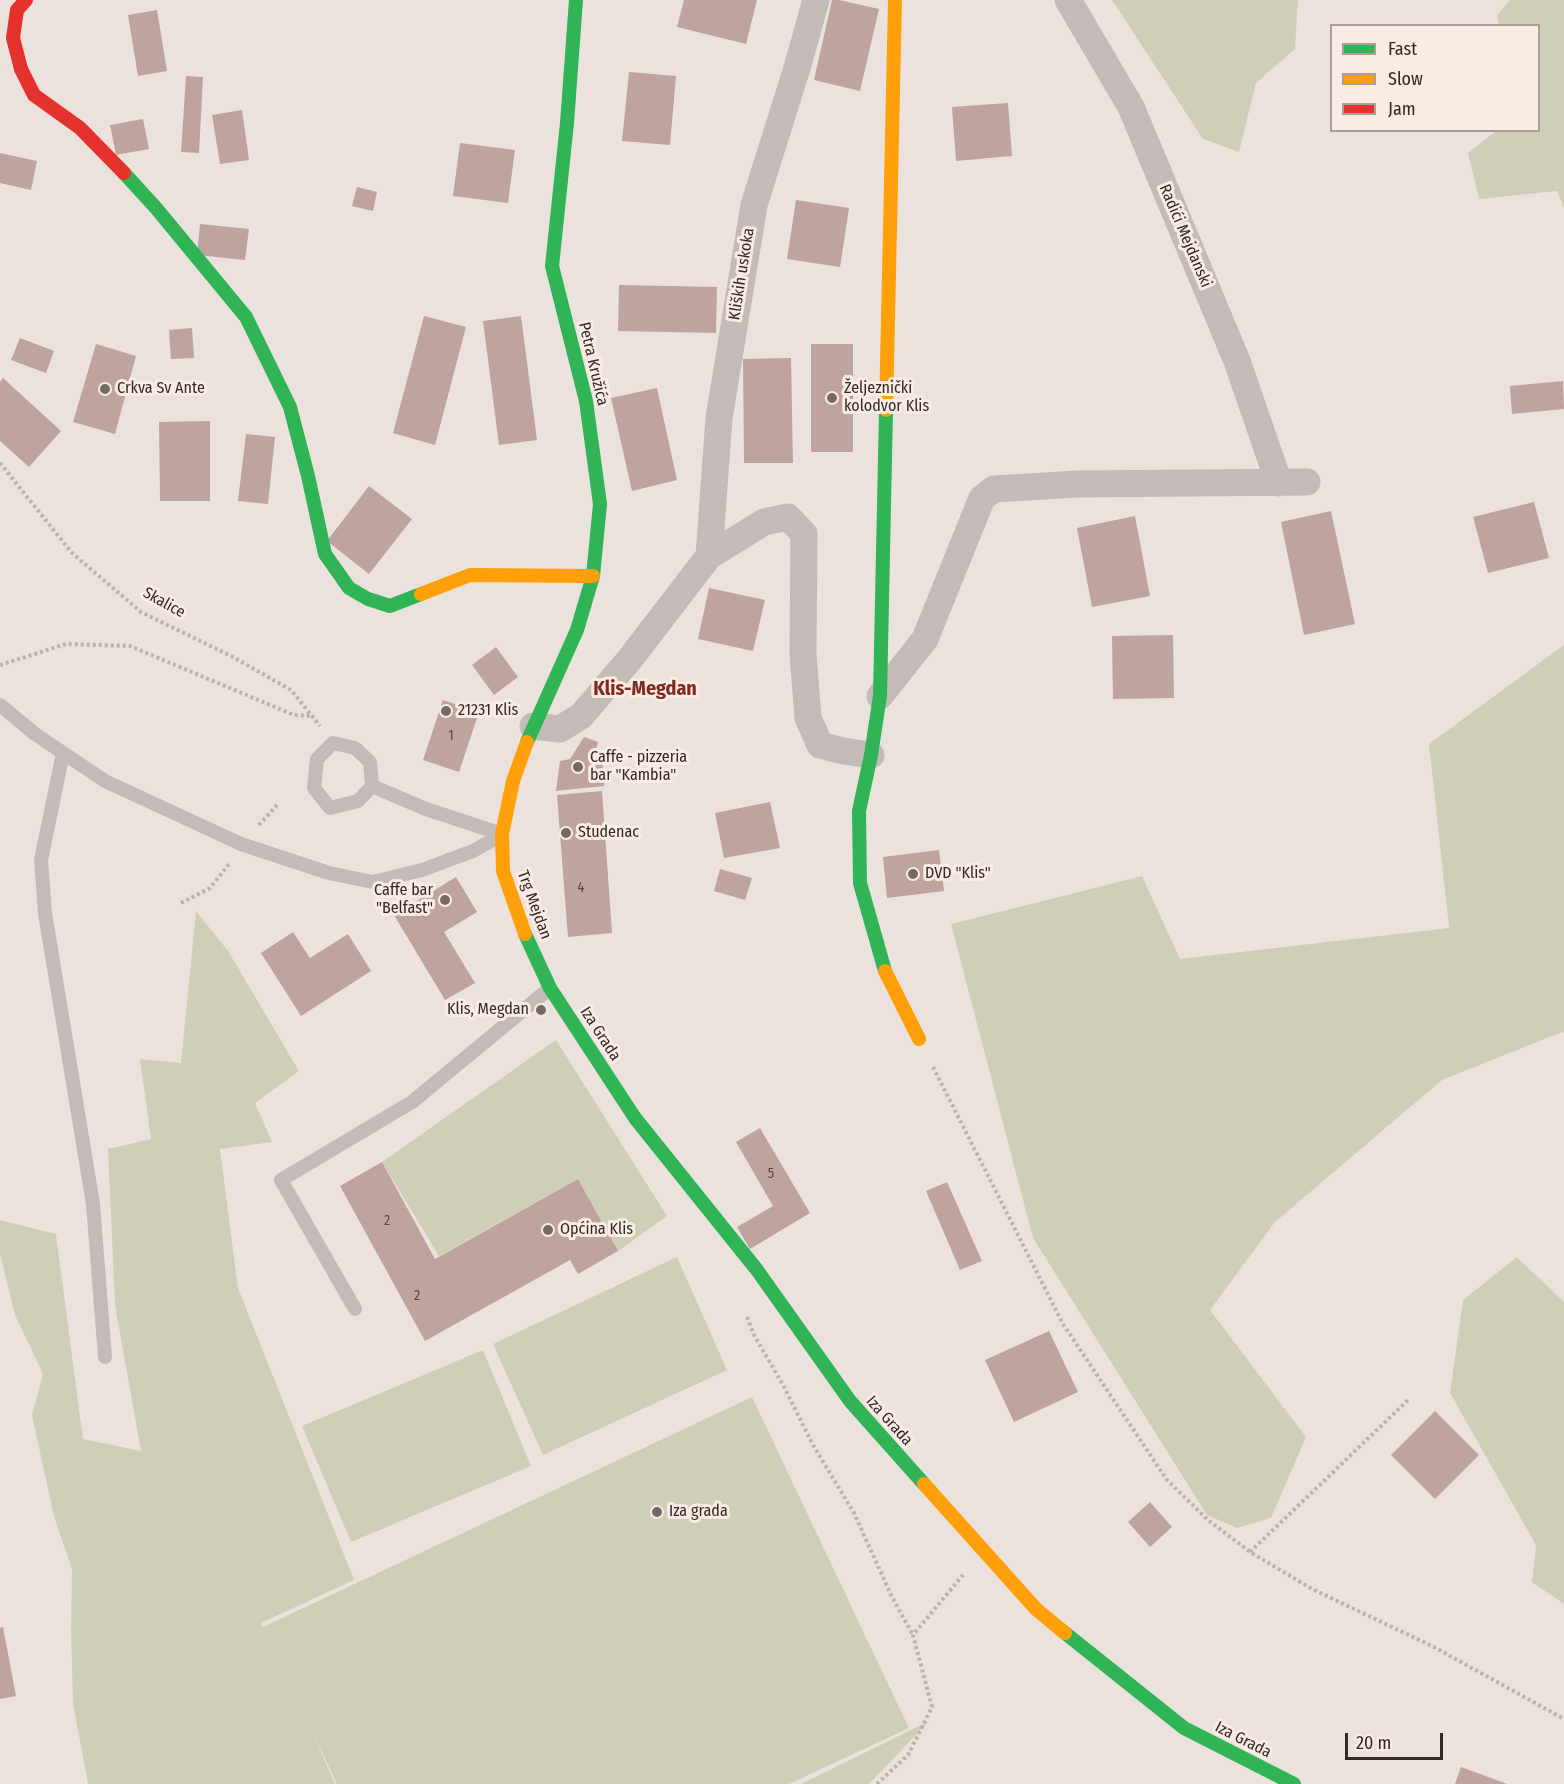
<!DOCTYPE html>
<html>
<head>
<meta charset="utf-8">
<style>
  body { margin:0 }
  #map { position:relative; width:1564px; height:1784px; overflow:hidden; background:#ebe2de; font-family:"Fira Sans Condensed",sans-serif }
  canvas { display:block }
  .legend { position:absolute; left:1330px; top:24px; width:210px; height:108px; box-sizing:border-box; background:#f9ece4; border:2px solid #aa9e98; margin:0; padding:8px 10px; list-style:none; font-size:18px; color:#342826 }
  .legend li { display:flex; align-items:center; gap:12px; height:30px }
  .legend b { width:30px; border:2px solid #aa9e98 }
  .scale { position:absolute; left:1345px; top:1733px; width:98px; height:27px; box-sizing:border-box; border:3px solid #342826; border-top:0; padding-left:8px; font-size:18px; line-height:21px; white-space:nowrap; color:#342826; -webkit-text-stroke:4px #f9ece4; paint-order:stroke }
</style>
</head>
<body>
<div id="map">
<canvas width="1564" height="1784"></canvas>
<ul class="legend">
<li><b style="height:8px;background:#30b455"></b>Fast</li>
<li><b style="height:8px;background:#ff9f0a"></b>Slow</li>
<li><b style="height:8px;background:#e5322d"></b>Jam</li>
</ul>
<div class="scale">20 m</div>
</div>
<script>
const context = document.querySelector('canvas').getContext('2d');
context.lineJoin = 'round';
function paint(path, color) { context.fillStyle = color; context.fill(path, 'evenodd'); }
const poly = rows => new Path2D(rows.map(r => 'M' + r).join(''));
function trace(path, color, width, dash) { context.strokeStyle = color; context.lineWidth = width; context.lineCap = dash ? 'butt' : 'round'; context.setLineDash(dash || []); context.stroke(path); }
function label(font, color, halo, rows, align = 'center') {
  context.font = font + ' "Fira Sans Condensed",sans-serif'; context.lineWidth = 6; context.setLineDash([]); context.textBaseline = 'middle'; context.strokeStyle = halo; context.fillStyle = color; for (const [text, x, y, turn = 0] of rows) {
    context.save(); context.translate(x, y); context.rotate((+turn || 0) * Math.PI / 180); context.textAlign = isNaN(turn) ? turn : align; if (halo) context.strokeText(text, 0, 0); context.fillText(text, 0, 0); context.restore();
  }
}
paint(poly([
  [1112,0,1298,0,1295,49,1256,83,1239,152,1203,139],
  [1510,0,1564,0,1564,208,1557,191,1479,199,1468,153,1496,131,1538,130,1538,26,1499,25,1497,15],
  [1564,645,1564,1033,1562,1032,1442,1080,1275,1222,1210,1310,1306,1437,1271,1518,1237,1528,1207,1515,1033,1238,951,924,1142,876,1180,959,1449,928,1429,744],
  [196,911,228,951,299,1071,255,1103,272,1142,220,1149,238,1288,354,1580,261,1623,263,1627,752,1397,909,1728,789,1784,337,1784,313,1734,335,1784,88,1784,73,1703,71,1629,72,1569,54,1517,32,1415,43,1374,15,1315,0,1254,0,1220,56,1234,83,1439,141,1451,115,1305,108,1149,151,1139,140,1059,181,1063],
  [556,1040,667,1216,618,1251,578,1179,439,1256,382,1162],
  [677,1257,727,1370,543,1455,493,1344],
  [1517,1257,1564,1302,1564,1604,1532,1582,1536,1545,1450,1393,1463,1300],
  [483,1350,531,1466,351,1542,302,1426],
  [929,1721,869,1784,801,1784,838,1766]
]), '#cfcfb8');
paint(poly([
  [684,0,757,0,746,44,677,27],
  [832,0,839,0,879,9,860,91,814,80],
  [157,10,167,71,138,76,128,15],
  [629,72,676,76,670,145,622,141],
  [186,76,203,77,199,153,181,152],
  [1008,103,1012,156,956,161,952,107],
  [242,110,249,160,220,164,212,115],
  [143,119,149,149,116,155,110,125],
  [460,143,515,150,508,203,453,196],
  [0,153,37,161,31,190,0,183],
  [357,187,377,192,373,211,352,206],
  [796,200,849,208,840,267,787,259],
  [200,224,249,229,245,260,197,255],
  [619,285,717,287,716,333,618,331],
  [424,316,466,327,435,445,393,433],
  [521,316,537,440,499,445,483,321],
  [192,328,194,358,171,359,169,330],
  [20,338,54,351,46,373,11,360],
  [96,344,136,356,115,434,73,422],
  [811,344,853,344,853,452,811,452],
  [791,358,793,463,744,463,743,359],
  [3,378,61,431,29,467,0,441,0,382],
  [1563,381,1564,409,1512,414,1510,386],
  [657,388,677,480,632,491,611,398],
  [210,421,210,501,160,501,159,422],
  [246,434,275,437,268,504,238,501],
  [369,486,412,519,369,574,327,541],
  [1534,502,1549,558,1488,573,1473,517],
  [1331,511,1355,624,1304,635,1281,522],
  [1135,516,1150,596,1092,607,1077,528],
  [709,588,765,600,753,651,698,639],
  [1173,635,1174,698,1113,699,1112,636],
  [496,647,518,677,494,695,472,665],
  [443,700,479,712,459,772,423,760],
  [584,737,598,742,594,759,602,758,604,786,556,791,560,761,570,759],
  [602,791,612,933,568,937,557,795],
  [770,802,780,848,724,858,715,813],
  [939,850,944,891,887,898,883,857],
  [720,869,752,878,745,900,714,891],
  [456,877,477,912,444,932,475,983,445,1000,394,915],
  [293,932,310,958,348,934,371,971,301,1016,261,953],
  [760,1128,810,1213,750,1249,737,1227,773,1206,736,1142],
  [382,1162,435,1259,578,1179,618,1251,578,1274,570,1260,425,1341,340,1186],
  [947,1182,982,1261,960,1270,926,1191],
  [1049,1331,1078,1392,1014,1422,985,1360],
  [1435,1411,1479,1455,1435,1499,1391,1455],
  [1150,1502,1172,1527,1150,1547,1128,1522],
  [3,1627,16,1696,0,1699,0,1628],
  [1461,1767,1507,1784,1455,1784]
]), '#bea39f');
trace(poly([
  [0,463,72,553,141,612,233,657,291,690,320,726],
  [0,665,66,644,130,646,294,715,311,716],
  [259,825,277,805],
  [181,903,210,888,229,864],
  [933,1067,1063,1324,1167,1480,1208,1520,1250,1552,1312,1589,1434,1647,1564,1719],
  [747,1317,754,1335,783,1385,813,1445,854,1513,892,1597,913,1635],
  [1250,1552,1408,1400],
  [877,1784,908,1755,932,1707,913,1635,963,1575]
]), '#bcb3af', 4, [3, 3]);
trace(poly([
  [0,705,35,734,105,781,241,844,329,873,373,882,422,870,473,851,500,836],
  [63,753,41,860,45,913,93,1204,105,1357],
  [372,786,358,801,330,808,314,788,317,759,333,743,355,748,370,762,372,786,426,809,502,834],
  [355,1309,281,1180,412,1102,550,988]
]), '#c3bbb7', 14);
trace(poly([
  [1068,0,1131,107,1237,361,1279,483],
  [709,556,719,418,754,205,797,68,816,0],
  [880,696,925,639,982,498,994,489,1078,484,1307,482],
  [533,726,560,729,581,716,630,659,709,556,764,522,788,517,804,534,803,654,808,718,820,745,843,751,871,755]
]), '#c3bbb7', 27);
trace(poly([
  [124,173,156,208,246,317,290,407,308,476,325,554,349,588,368,599,390,606,421,594],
  [527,742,577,630,593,576,600,504,586,401,552,266,567,123,576,0],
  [525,934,550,988,635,1118,757,1270,850,1401,924,1484],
  [885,971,860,883,859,811,871,755,880,696,886,410],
  [1065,1633,1184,1728,1294,1784]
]), '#30b455', 14);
trace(poly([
  [886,410,895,0],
  [421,594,470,575,593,576],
  [525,934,503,871,502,834,513,781,527,742],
  [885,971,919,1039],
  [924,1484,1036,1609,1065,1633]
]), '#ff9f0a', 14);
trace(poly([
  [26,0,17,10,13,38,21,69,34,95,80,128,124,173]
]), '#e5322d', 14);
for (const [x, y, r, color] of [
  [105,389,6,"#746966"],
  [832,398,6,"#746966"],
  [446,711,6,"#746966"],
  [578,767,6,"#746966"],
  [566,833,6,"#746966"],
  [913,874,6,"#746966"],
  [445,900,6,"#746966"],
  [541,1010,6,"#746966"],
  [548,1230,6,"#746966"],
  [657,1512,6,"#746966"]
]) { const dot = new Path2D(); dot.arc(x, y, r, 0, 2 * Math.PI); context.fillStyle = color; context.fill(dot); trace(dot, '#f9ece4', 2); }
label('14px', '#564744', null, [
  ["1",451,736],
  ["4",581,888],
  ["5",771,1174],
  ["2",387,1221],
  ["2",417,1296]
]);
label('16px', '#342826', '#f9ece4', [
  ["Radići Mejdanski",1185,236,67],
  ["Kliških uskoka",742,274,-81],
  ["Petra Kružića",593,364,77],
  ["Skalice",164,603,29],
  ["Trg Mejdan",534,905,70],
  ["Iza Grada",600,1034,57],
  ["Iza Grada",889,1421,48],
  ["Iza Grada",1243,1740,27]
]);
label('16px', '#342826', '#f9ece4', [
  ["Crkva Sv Ante",117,389],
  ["Željeznički",844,389],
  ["kolodvor Klis",844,407],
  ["21231 Klis",458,711],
  ["Caffe - pizzeria",590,758],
  ["bar \"Kambia\"",590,776],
  ["Studenac",578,833],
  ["DVD \"Klis\"",925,874],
  ["Caffe bar",433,891,"right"],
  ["\"Belfast\"",433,909,"right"],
  ["Klis, Megdan",529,1010,"right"],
  ["Općina Klis",560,1230],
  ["Iza grada",669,1512]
], 'left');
label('bold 20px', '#82291f', '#f9ece4', [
  ["Klis-Megdan",645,689]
]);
</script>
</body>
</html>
